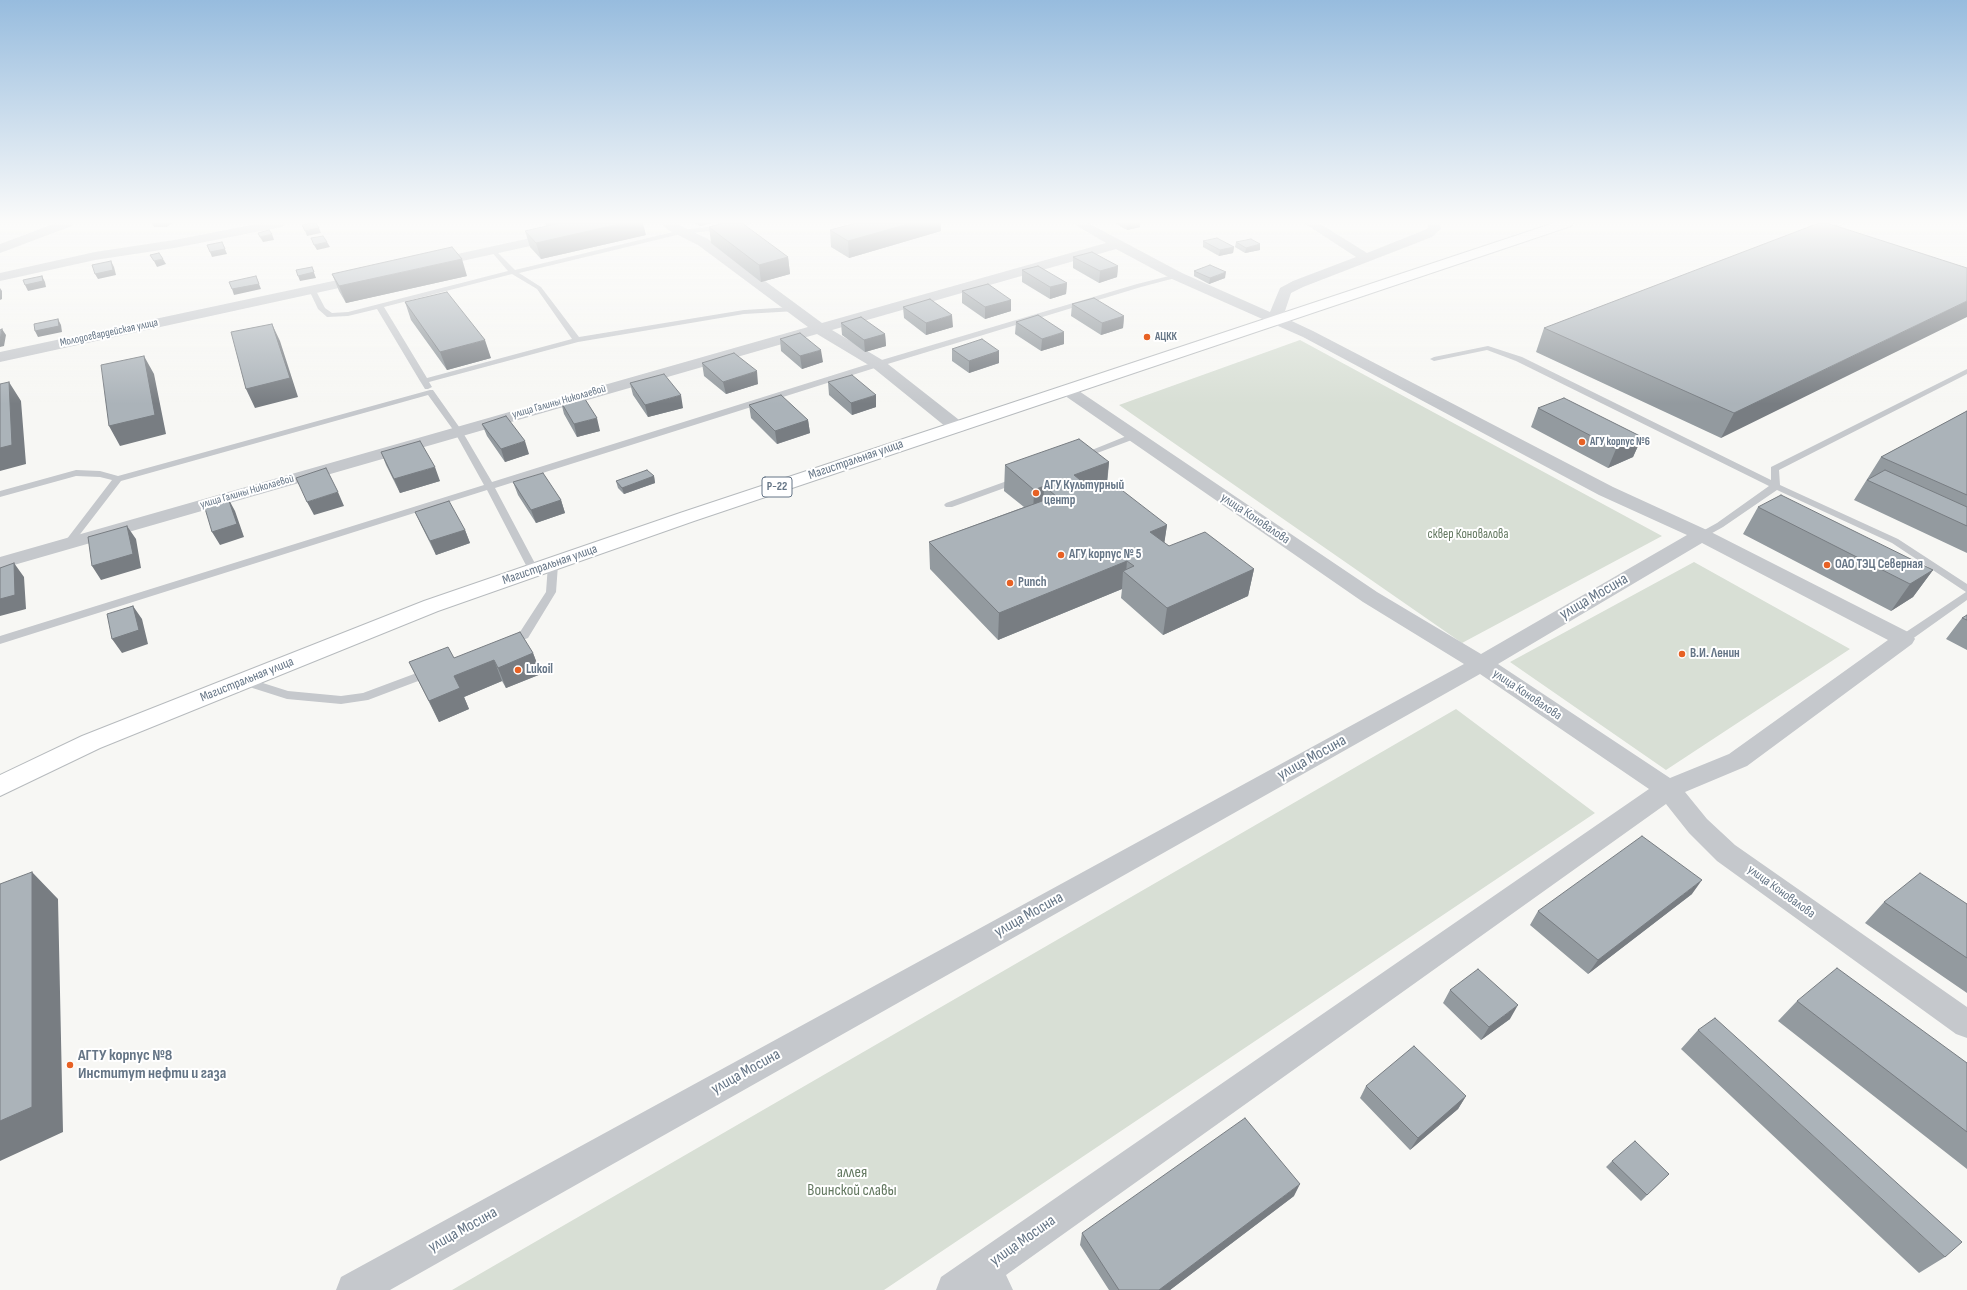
<!DOCTYPE html>
<html>
<head>
<meta charset="utf-8">
<style>
  body { margin:0 }
  canvas { display:block; background:#f7f7f4 }
</style>
</head>
<body>
<canvas width="1967" height="1290"></canvas>
<script>
const context = document.querySelector('canvas').getContext('2d');
context.lineJoin = 'round';
function paint(path, color) { context.fillStyle = color; context.fill(path, 'evenodd'); }
const poly = rows => new Path2D(rows.map(r => 'M' + r).join(''));
function trace(path, color, width, dash) { context.strokeStyle = color; context.lineWidth = width; context.lineCap = dash ? 'butt' : 'round'; context.setLineDash(dash || []); context.stroke(path); }
function label(font, color, halo, rows, align = 'center') {
  context.font = font + ' "Sofia Sans Condensed",sans-serif'; context.lineWidth = 4; context.setLineDash([]); context.textBaseline = 'middle'; context.strokeStyle = halo; context.fillStyle = color; for (const [text, x, y, turn = 0] of rows) {
    context.save(); context.translate(x, y); context.rotate((+turn || 0) * Math.PI / 180); context.textAlign = isNaN(turn) ? turn : align; if (halo) context.strokeText(text, 0, 0); context.fillText(text, 0, 0); context.restore();
  }
}
paint(poly([
  [1300,340,1662,536,1462,643,1119,405],
  [1694,562,1850,649,1666,770,1510,662],
  [1456,709,1595,813,884,1290,452,1290]
]), '#d8dfd5');
const highway = poly([
  [1554,223,1573,223,1571,226,694,521,438,611,100,748,0,796,0,775,82,736,424,601,680,513,1554,223]
]);
trace(highway, '#b7bbbe', 2);
paint(poly([
  [741,223,753,223,733,229,681,234,519,273,541,287,579,337,744,310,793,307,797,309,796,311,744,314,578,342,429,382,432,387,428,389,425,389,420,381,377,309,348,316,327,317,318,309,309,290,315,289,325,308,332,313,348,312,508,271,490,250,493,248,515,270,681,230,741,223],
  [512,274,537,289,572,339,427,378,384,307,512,274],
  [1177,274,1179,275,1179,277,1141,287,881,366,495,488,539,571,538,573,530,573,529,571,487,490,0,644,0,636,484,485,454,431,428,395,121,481,71,546,68,547,63,544,112,480,100,477,76,476,0,497,0,491,76,470,100,471,118,476,430,390,433,390,462,431,492,482,875,362,1137,284,1177,274],
  [1488,346,1522,357,1771,480,1771,467,1967,369,1967,374,1779,470,1780,485,1898,539,1967,584,1967,600,1908,642,1900,642,1899,639,1900,636,1966,592,1892,543,1777,490,1723,527,1705,537,1699,537,1697,535,1699,533,1717,523,1769,486,1516,361,1487,350,1434,361,1430,359,1434,357,1488,346],
  [1134,433,1138,436,1137,438,1084,458,1081,459,1077,456,1134,433],
  [1018,477,1021,478,1021,482,952,507,946,507,944,505,946,503,1018,477],
  [553,562,558,565,556,592,528,638,509,645,505,644,504,641,505,638,520,632,546,592,548,565,553,562],
  [430,668,434,669,436,672,434,675,368,700,341,704,287,699,240,684,238,681,244,677,288,691,341,696,363,693,430,668]
]), '#c5c8cc');
paint(poly([
  [56,223,74,223,72,226,0,253,0,244,56,223],
  [262,223,288,223,282,227,174,248,95,260,0,281,0,273,95,252,174,240,262,223],
  [599,223,623,223,617,227,430,268,425,267,423,264,425,261,430,260,599,223],
  [661,223,675,223,708,239,822,323,1106,243,1072,223,1088,223,1182,273,1270,312,1280,288,1293,281,1356,257,1304,223,1319,223,1367,253,1422,231,1428,228,1428,223,1440,223,1441,229,1432,237,1303,287,1291,293,1283,317,1313,331,1613,487,1709,531,1912,634,1915,639,1912,644,1747,766,1685,792,1707,819,1735,845,1967,1007,1967,1038,1956,1034,1717,861,1689,833,1666,804,1006,1275,1013,1290,936,1290,941,1277,1649,789,1480,674,390,1290,336,1290,341,1277,1464,664,1363,602,1061,393,1059,390,1061,387,1067,385,1073,387,1377,592,1481,654,1687,535,1599,495,1303,337,1172,279,1116,249,832,330,884,361,963,423,966,427,963,431,957,432,951,431,872,367,817,334,0,569,0,557,808,327,698,245,668,230,661,223],
  [1702,543,1888,640,1729,754,1670,778,1498,664,1702,543],
  [366,274,371,275,373,278,371,281,0,362,0,352,366,274]
]), '#c5c8cc');
paint(highway, '#fff');
const rail = poly([
  [1826,230,1843,223]
]);
trace(rail, '#a5abb1', 3);
trace(rail, '#fff', 2, [6]);
paint(poly([
  [152,223,173,223,166,227,154,227],
  [695,223,713,223,700,226],
  [1116,223,1140,223,1140,227,1127,230,1116,224],
  [709,227,788,257,790,274,761,282,711,243],
  [830,230,941,231,849,258,831,247],
  [525,231,646,235,541,259,530,247],
  [1203,241,1234,247,1233,253,1219,256,1203,247],
  [1236,242,1260,250,1245,253,1235,247],
  [1073,257,1118,266,1117,277,1099,283,1073,268],
  [1967,268,1721,438,1536,352,1544,328],
  [1022,270,1067,283,1066,294,1050,299,1022,282],
  [1194,271,1225,278,1209,284,1194,276],
  [332,274,467,276,346,303,339,291],
  [962,291,1011,300,1011,311,985,319,962,303],
  [405,302,491,358,447,370,411,320],
  [1072,304,1124,316,1123,328,1101,335,1071,316],
  [903,307,953,327,926,335,904,318],
  [1016,322,1064,344,1041,351,1015,334],
  [841,323,885,334,886,346,865,352,842,335],
  [780,339,823,362,802,369,781,351],
  [952,349,999,351,999,363,969,373,952,361],
  [702,363,758,384,726,394,704,376],
  [828,382,876,407,852,415,829,395],
  [630,383,683,408,648,417,633,395],
  [561,402,600,431,577,437,564,414],
  [749,405,808,420,810,433,777,444,751,418],
  [1538,408,1642,437,1633,457,1608,468,1531,427],
  [1967,411,1967,553,1854,500,1881,457],
  [482,424,529,454,505,462,487,436],
  [381,452,440,481,400,493,386,465],
  [1109,462,1107,487,1167,525,1164,543,1169,546,1254,569,1248,596,1163,635,1121,598,1122,589,998,640,930,569,929,542,1024,507,1004,491,1005,465],
  [654,476,655,483,624,494,618,488,616,481],
  [513,482,561,500,565,513,536,523,518,495],
  [1758,507,1933,570,1913,597,1891,611,1743,534],
  [415,512,465,530,470,543,436,555,421,525],
  [1967,615,1967,650,1946,639,1962,618],
  [533,653,541,674,506,688,502,681,464,697,469,709,439,722,409,662,454,658],
  [1692,894,1588,974,1530,925,1538,911],
  [1884,902,1967,904,1967,993,1865,923],
  [1450,990,1510,1019,1481,1040,1443,1003],
  [1797,1001,1967,1063,1967,1169,1778,1021],
  [1698,1030,1945,1257,1919,1273,1681,1049],
  [1366,1086,1466,1096,1458,1109,1410,1150,1360,1098],
  [1612,1161,1669,1174,1641,1201,1606,1167],
  [1294,1196,1170,1290,1109,1290,1080,1245,1082,1233]
]), '#939a9f');
paint(poly([
  [164,223,173,223,166,227],
  [545,223,557,223,546,226],
  [624,223,643,223,646,235,541,259,536,243],
  [699,223,713,223,700,226],
  [912,223,941,223,941,231,849,258,848,241],
  [1132,223,1140,223,1140,227,1127,230,1127,224],
  [319,228,321,233,307,236,305,231],
  [272,234,274,240,263,242,260,237],
  [222,242,227,254,212,257,210,252],
  [327,242,330,247,317,250,314,245],
  [1260,244,1260,250,1245,253,1246,248],
  [1234,247,1233,253,1219,256,1220,250],
  [788,257,790,274,761,282,759,265],
  [163,259,166,264,157,267,154,261],
  [462,259,467,276,346,303,339,286],
  [111,261,114,267,116,275,98,279,95,274],
  [1118,266,1117,277,1099,283,1100,271],
  [312,267,316,278,300,281,298,276],
  [1226,272,1225,278,1209,284,1210,278],
  [42,276,45,282,46,287,28,291,25,285],
  [256,276,261,289,234,295,232,289],
  [1067,283,1066,294,1050,299,1050,287],
  [0,288,2,291,2,299,0,300],
  [1011,300,1011,311,985,319,985,307],
  [1967,301,1967,317,1721,438,1734,413],
  [952,315,953,327,926,335,926,323],
  [1124,316,1123,328,1101,335,1102,323],
  [58,319,61,325,62,332,38,337,35,331],
  [272,324,280,341,298,397,255,408,246,389],
  [2,329,6,335,4,346,0,347,0,340],
  [1064,332,1064,344,1041,351,1042,339],
  [885,334,886,346,865,352,864,340],
  [485,340,491,358,447,370,440,352],
  [821,350,823,362,802,369,800,356],
  [999,351,999,363,969,373,969,361],
  [144,356,154,374,166,434,120,446,109,426],
  [757,371,758,384,726,394,723,382],
  [9,382,21,401,26,464,0,471,0,448],
  [681,395,683,408,648,417,645,405],
  [876,395,876,407,852,415,851,403],
  [597,418,600,431,577,437,574,424],
  [808,420,810,433,777,444,775,431],
  [1642,437,1633,457,1608,468,1616,449],
  [525,441,529,454,505,462,501,449],
  [1109,462,1106,488,1072,501,1074,475],
  [435,467,440,481,400,493,394,479],
  [654,476,655,483,624,494,622,488],
  [1044,486,1043,512,1033,516,1034,490],
  [338,492,344,506,314,515,307,502],
  [228,498,235,511,244,537,220,545,212,532],
  [561,500,565,513,536,523,531,510],
  [1167,525,1163,552,1150,532],
  [127,526,136,539,141,568,101,580,92,566],
  [465,530,470,543,436,555,430,541],
  [1127,561,1126,573,1123,571,1122,589,998,640,999,613],
  [14,563,24,577,26,609,0,616,0,599],
  [1254,569,1248,596,1163,635,1167,608],
  [1933,570,1913,597,1891,611,1910,584],
  [133,606,142,619,148,644,122,653,112,639],
  [533,653,541,674,506,688,498,668],
  [494,660,502,681,464,697,469,709,439,722,429,701,454,676],
  [32,872,58,899,63,1132,0,1161,0,1121],
  [1702,880,1692,894,1588,974,1598,960],
  [1518,1005,1510,1019,1481,1040,1489,1027],
  [1466,1096,1458,1109,1410,1150,1418,1138],
  [1300,1184,1294,1196,1170,1290,1159,1290]
]), '#787d82');
const building = poly([
  [311,223,316,223,319,228,305,231,302,225,311,223],
  [559,223,624,223,536,243,525,231,559,223],
  [723,223,742,223,788,257,759,265,709,227,723,223],
  [856,223,912,223,848,241,830,230,856,223],
  [1819,223,1827,223,1967,268,1967,301,1734,413,1544,328,1819,223],
  [269,230,272,234,260,237,258,233,269,230],
  [323,236,327,242,314,245,311,238,323,236],
  [1217,238,1234,247,1220,250,1203,241,1217,238],
  [1251,239,1260,244,1246,248,1236,242,1251,239],
  [222,242,225,249,210,252,207,245,222,242],
  [452,247,462,259,339,286,332,274,452,247],
  [1092,252,1118,266,1100,271,1073,257,1092,252],
  [159,253,163,259,154,261,150,255,159,253],
  [111,261,113,270,95,274,92,265,111,261],
  [1210,265,1226,272,1210,278,1194,271,1210,265],
  [1038,266,1067,283,1050,287,1022,270,1038,266],
  [312,267,314,272,298,276,296,270,312,267],
  [42,276,43,281,25,285,23,280,42,276],
  [256,276,259,284,232,289,229,282,256,276],
  [988,284,1011,300,985,307,962,291,988,284],
  [447,292,485,340,440,352,405,302,447,292],
  [1094,298,1124,316,1102,323,1072,304,1094,298],
  [930,299,952,315,926,323,903,307,930,299],
  [1038,315,1064,332,1042,339,1016,322,1038,315],
  [861,317,885,334,864,340,841,323,861,317],
  [58,319,59,326,35,331,34,324,58,319],
  [272,324,290,378,246,389,231,332,272,324],
  [2,329,0,340,0,330,2,329],
  [800,333,821,350,800,356,780,339,800,333],
  [982,339,999,351,969,361,952,349,982,339],
  [734,353,757,371,723,382,702,363,734,353],
  [144,356,155,415,109,426,101,365,144,356],
  [664,374,681,395,645,405,630,383,664,374],
  [852,375,876,395,851,403,828,382,852,375],
  [9,382,12,445,0,448,0,384,9,382],
  [781,395,808,420,775,431,749,405,781,395],
  [583,396,597,418,574,424,561,402,583,396],
  [1564,398,1642,437,1616,449,1538,408,1564,398],
  [1967,411,1967,495,1881,457,1967,411],
  [506,416,525,441,501,449,482,424,506,416],
  [1079,439,1109,462,1074,475,1095,492,1114,484,1167,525,1150,532,1169,546,1205,532,1254,569,1167,608,1123,571,1134,566,1127,561,999,613,929,542,1056,496,1044,486,1034,490,1005,465,1079,439],
  [420,441,435,467,394,479,381,452,420,441],
  [326,468,338,492,307,502,296,478,326,468],
  [647,470,654,476,622,488,616,481,647,470],
  [1885,470,1967,507,1967,526,1867,480,1885,470],
  [543,473,561,500,531,510,513,482,543,473],
  [1781,495,1933,570,1910,584,1758,507,1781,495],
  [228,498,237,524,212,532,204,505,228,498],
  [449,501,465,530,430,541,415,512,449,501],
  [127,526,133,554,92,566,88,537,127,526],
  [14,563,15,595,0,599,0,568,14,563],
  [133,606,139,630,112,639,107,614,133,606],
  [1967,615,1967,620,1962,618,1967,615],
  [520,632,533,653,498,668,494,660,454,676,460,688,429,701,409,662,448,647,454,658,520,632],
  [1642,836,1702,880,1598,960,1538,911,1642,836],
  [32,872,32,1107,0,1121,0,884,32,872],
  [1920,873,1967,904,1967,958,1884,902,1920,873],
  [1837,968,1967,1063,1967,1132,1797,1001,1837,968],
  [1478,969,1518,1005,1489,1027,1450,990,1478,969],
  [1715,1018,1962,1242,1945,1257,1698,1030,1715,1018],
  [1414,1046,1466,1096,1418,1138,1366,1086,1414,1046],
  [1245,1118,1300,1184,1159,1290,1119,1290,1082,1233,1245,1118],
  [1635,1141,1669,1174,1647,1195,1612,1161,1635,1141]
]);
paint(building, '#abb3b9');
trace(building, '#787d82', 1);
const sky = context.createLinearGradient(0, 0, 0, 404);
sky.addColorStop(0, '#97bcde');
sky.addColorStop(0.55, '#fbfbfa');
sky.addColorStop(1, '#fbfbfa00');
context.fillStyle = sky;
context.fillRect(0, 0, 1967, 404);
for (const [x, y, r, color] of [
  [1147,337,4,"#e76124"],
  [1582,442,4,"#e76124"],
  [1036,493,4,"#e76124"],
  [1061,555,4,"#e76124"],
  [1827,565,4,"#e76124"],
  [1010,583,4,"#e76124"],
  [1682,654,4,"#e76124"],
  [518,670,4,"#e76124"],
  [70,1065,4,"#e76124"]
]) { const dot = new Path2D(); dot.arc(x, y, r, 0, 2 * Math.PI); context.fillStyle = color; context.fill(dot); trace(dot, '#fff', 1.5); }
label('11px', '#657586', '#fff', [
  ["Молодогвардейская улица",109,333,-12],
  ["улица Галины Николаевой",559,402,-16],
  ["улица Галины Николаевой",247,492,-16]
]);
label('bold 11px', '#657586', '#fff', [
  ["АЦКК",1155,337],
  ["АГУ корпус №6",1590,442]
], 'left');
for (const [x, y, w] of [
  [777,487,30]
]) { const box = new Path2D(); box.roundRect(x - w / 2, y - 10, w, 20, 3); context.fillStyle = '#fff'; context.fill(box); trace(box, '#657586', 1); }
label('bold 12px', '#657586', null, [
  ["Р-22",777,487]
]);
label('13px', '#657586', '#fff', [
  ["Магистральная улица",856,460,-19],
  ["улица Коновалова",1255,519,34],
  ["Магистральная улица",550,565,-19],
  ["Магистральная улица",247,680,-22],
  ["улица Коновалова",1527,695,34],
  ["улица Коновалова",1781,892,36]
]);
label('bold 13px', '#657586', '#fff', [
  ["АГУ Культурный",1044,486],
  ["центр",1044,501],
  ["АГУ корпус № 5",1069,555],
  ["ОАО ТЭЦ Северная",1835,565],
  ["Punch",1018,583],
  ["В.И. Ленин",1690,654],
  ["Lukoil",526,670]
], 'left');
label('13px', '#637860', '#fff', [
  ["сквер Коновалова",1468,535]
]);
label('16px', '#657586', '#fff', [
  ["улица Мосина",1594,597,-30],
  ["улица Мосина",1312,758,-29],
  ["улица Мосина",1029,915,-29],
  ["улица Мосина",746,1072,-29],
  ["улица Мосина",463,1230,-29],
  ["улица Мосина",1023,1241,-35]
]);
label('bold 16px', '#657586', '#fff', [
  ["АГТУ корпус №8",78,1056],
  ["Институт нефти и газа",78,1074]
], 'left');
label('16px', '#637860', '#fff', [
  ["аллея",852,1173],
  ["Воинской славы",852,1191]
]);
</script>
</body>
</html>
